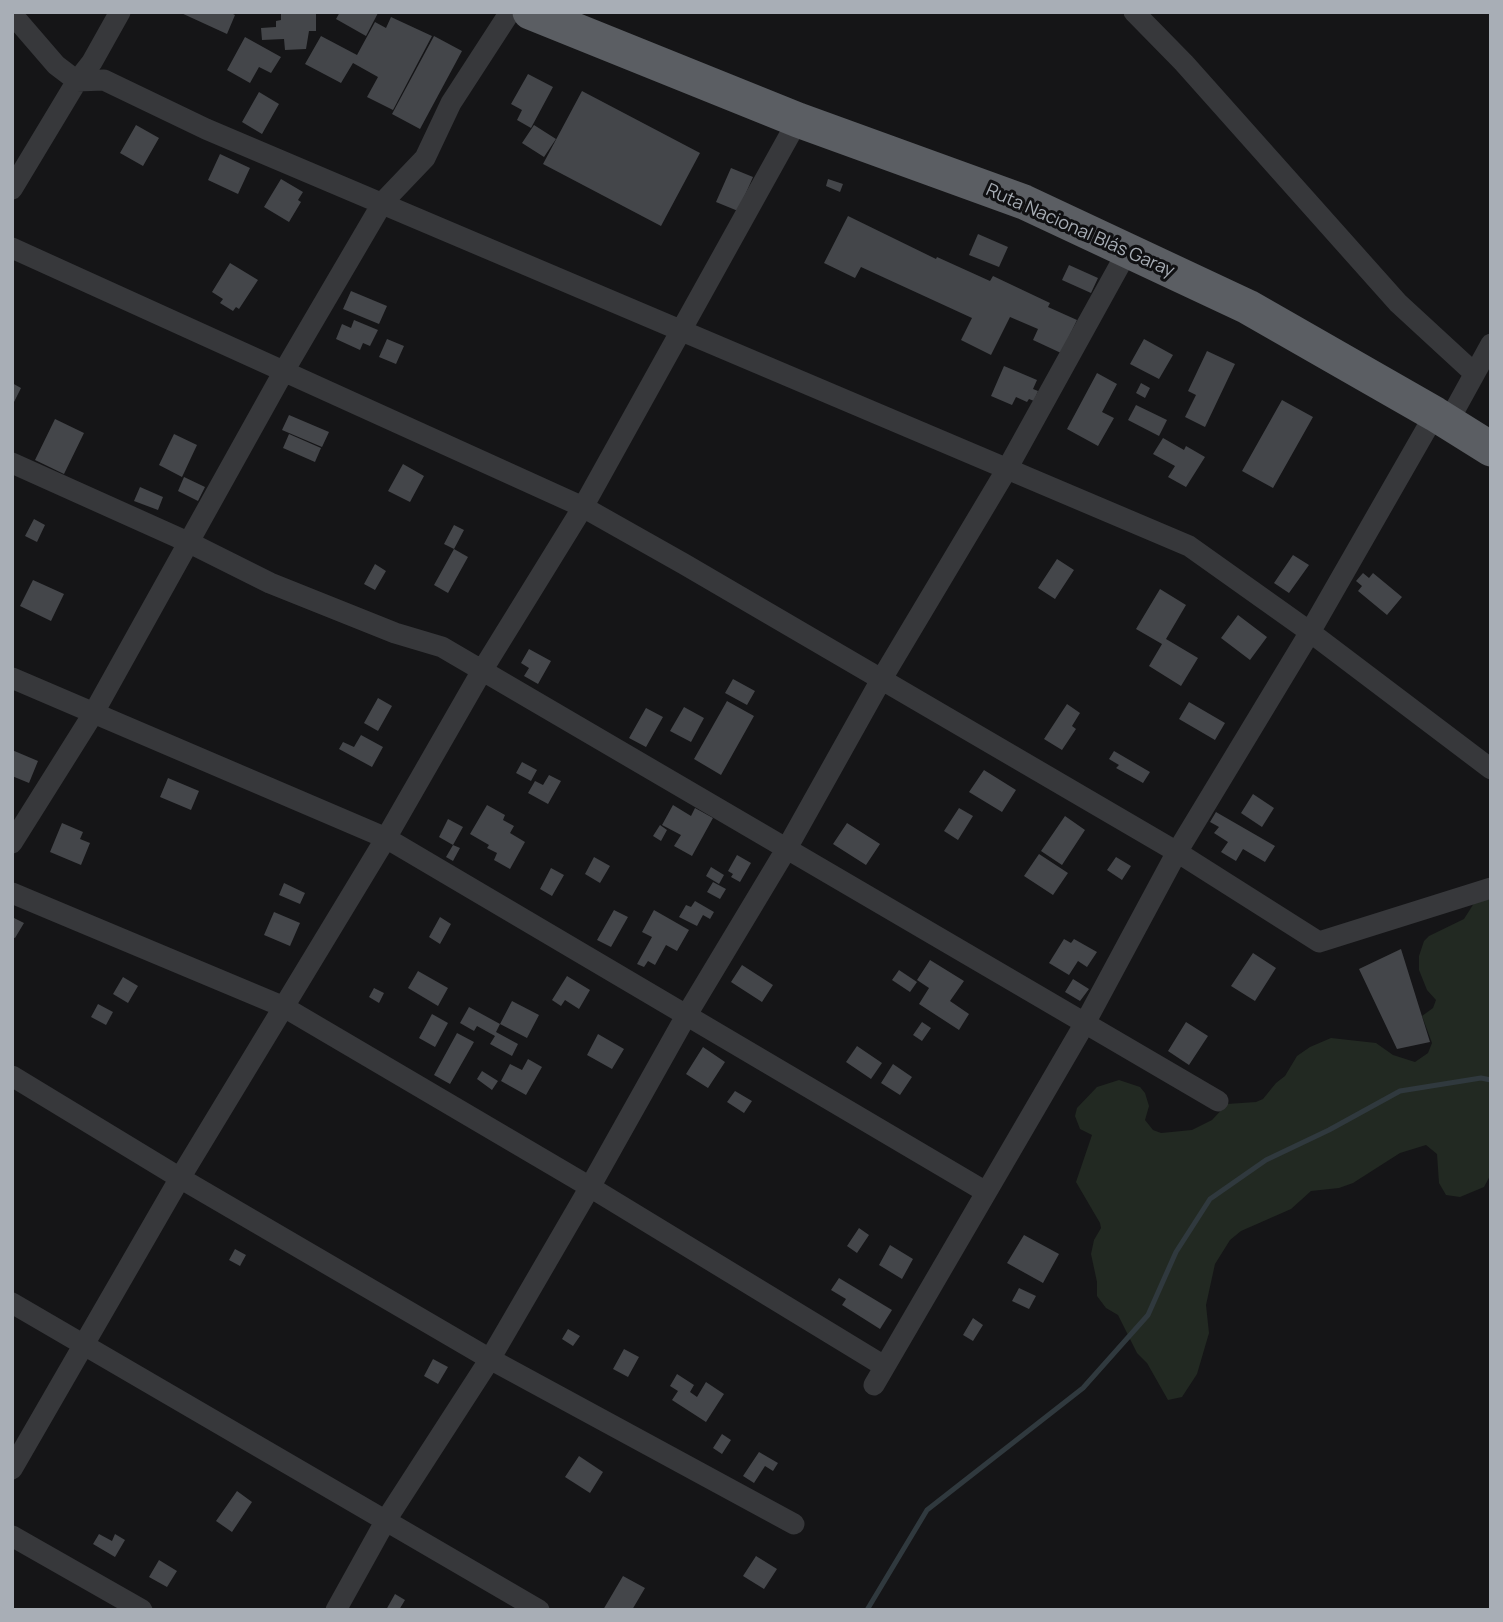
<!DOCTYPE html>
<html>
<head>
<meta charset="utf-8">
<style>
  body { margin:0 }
  #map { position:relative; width:1503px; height:1622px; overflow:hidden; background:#151517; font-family:Manrope,sans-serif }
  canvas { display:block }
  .frame { position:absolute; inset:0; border:14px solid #a8aeb6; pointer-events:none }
</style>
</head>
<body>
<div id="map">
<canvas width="1503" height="1622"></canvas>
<div class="frame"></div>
</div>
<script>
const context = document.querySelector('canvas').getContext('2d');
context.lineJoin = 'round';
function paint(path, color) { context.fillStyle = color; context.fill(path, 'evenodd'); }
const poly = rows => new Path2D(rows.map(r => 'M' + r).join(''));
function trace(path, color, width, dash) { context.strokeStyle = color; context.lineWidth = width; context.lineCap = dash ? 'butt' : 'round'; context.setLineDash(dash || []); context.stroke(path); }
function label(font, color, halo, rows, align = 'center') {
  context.font = font + ' Manrope,sans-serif'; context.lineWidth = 6; context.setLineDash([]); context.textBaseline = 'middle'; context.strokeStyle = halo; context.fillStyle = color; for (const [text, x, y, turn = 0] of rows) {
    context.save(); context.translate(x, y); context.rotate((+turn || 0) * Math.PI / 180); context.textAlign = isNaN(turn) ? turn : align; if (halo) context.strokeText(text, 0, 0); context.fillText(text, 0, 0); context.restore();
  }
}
paint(poly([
  [1491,896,1491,1174,1484,1187,1460,1197,1446,1195,1439,1183,1437,1154,1426,1145,1400,1153,1353,1183,1339,1188,1311,1191,1291,1209,1241,1231,1230,1240,1215,1264,1206,1305,1209,1333,1197,1374,1182,1397,1168,1400,1147,1363,1137,1353,1118,1315,1106,1308,1097,1296,1097,1282,1091,1254,1094,1240,1101,1228,1100,1223,1076,1182,1092,1135,1080,1129,1075,1116,1077,1108,1097,1087,1119,1080,1140,1087,1145,1093,1149,1106,1145,1120,1153,1130,1161,1133,1192,1130,1212,1120,1227,1104,1256,1102,1263,1099,1276,1083,1285,1076,1297,1056,1310,1047,1331,1038,1376,1043,1393,1055,1415,1062,1428,1053,1432,1043,1422,1016,1433,1008,1436,1000,1427,990,1419,970,1419,956,1424,941,1429,936,1464,919,1476,900]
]), '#222922');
trace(poly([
  [867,1610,927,1510,1083,1388,1148,1315,1176,1252,1210,1199,1266,1160,1329,1130,1400,1091,1481,1078,1491,1080]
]), '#30393e', 5);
paint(poly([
  [179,12,229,12,235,15,227,34],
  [281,12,316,12,316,31,309,31,306,49,285,50,284,39,262,40,261,28,276,27,276,21,281,20],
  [340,12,377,12,378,13,366,36,336,19],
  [391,17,432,36,393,110,367,97,378,77,353,63,341,83,305,64,321,36,357,55,375,22,386,28],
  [434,36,462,51,420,129,392,114],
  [245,37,281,57,271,73,259,67,250,83,227,70],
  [528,74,553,87,531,128,517,120,522,110,511,104],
  [582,91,700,153,661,226,543,164],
  [259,92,279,104,262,134,242,122],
  [136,125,159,138,143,166,120,153],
  [534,125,556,139,544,157,522,143],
  [220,154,250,168,238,194,208,180],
  [731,168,753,177,738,211,716,202],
  [281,179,303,192,298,200,301,202,289,222,264,207],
  [828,179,843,184,840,192,826,186],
  [848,216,936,259,937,257,990,281,993,276,1050,303,1048,307,1077,320,1061,353,1033,340,1038,329,1010,317,991,355,961,340,972,318,861,267,855,278,824,263],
  [978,234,1008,247,999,267,969,255],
  [230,263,258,280,239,309,236,307,233,311,220,303,223,299,212,292],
  [1069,265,1098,278,1091,293,1062,280],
  [351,291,387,306,379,324,343,309],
  [354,320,378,330,370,346,363,343,360,350,336,339,342,324,351,328],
  [387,339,404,346,396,364,379,357],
  [1144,339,1173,355,1159,379,1130,364],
  [1207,351,1235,364,1205,427,1185,417,1196,395,1188,391],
  [1004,366,1037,380,1033,389,1038,391,1034,401,1029,399,1027,402,1016,397,1012,405,991,396],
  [1097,373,1117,384,1102,412,1114,418,1098,446,1067,429],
  [12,383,21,388,14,402,12,401],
  [1141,383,1150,388,1145,398,1136,393],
  [1282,400,1313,417,1273,488,1242,471],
  [1136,405,1167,420,1159,436,1128,420],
  [289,415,329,432,322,447,282,430],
  [55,419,84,433,64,474,35,460],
  [174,434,197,445,182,477,159,465],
  [289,434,321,448,315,462,283,448],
  [1163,438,1184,450,1186,446,1205,457,1186,487,1168,477,1175,466,1153,454],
  [403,464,424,476,410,502,388,491],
  [184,477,205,487,198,501,178,491],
  [140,487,163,497,158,510,134,501],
  [34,519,45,525,37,542,25,536],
  [454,525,464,530,454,549,444,544],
  [454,549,468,557,448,593,434,585],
  [1293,555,1309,565,1289,593,1274,583],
  [1057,559,1074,570,1055,599,1038,588],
  [375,564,386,571,375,590,364,584],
  [1363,573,1369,578,1373,573,1402,597,1387,615,1358,591,1362,586,1356,581],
  [33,580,64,594,51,621,20,606],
  [1160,589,1186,605,1166,639,1198,658,1181,686,1149,666,1162,644,1136,629],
  [1238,615,1267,637,1250,660,1221,638],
  [529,649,551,661,538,684,524,676,529,668,521,663],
  [733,679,755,691,747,705,725,693],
  [378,698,392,706,378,731,364,723],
  [727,701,754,716,721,775,694,759],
  [1189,702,1225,723,1215,740,1179,719],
  [1067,704,1080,713,1072,726,1076,729,1062,750,1044,739],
  [684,707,704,718,691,742,670,731],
  [646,708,663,717,646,747,629,738],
  [361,735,383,747,372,767,339,749,343,742,354,747],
  [12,750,38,761,29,783,12,776],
  [1114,751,1150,772,1143,783,1116,768,1119,765,1109,759],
  [522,762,537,770,531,781,516,773],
  [984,770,1016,790,1002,812,969,792],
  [549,775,561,781,548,804,528,793,535,781,543,785],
  [168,778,199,791,191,810,160,797],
  [1253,794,1274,808,1262,827,1241,813],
  [487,805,505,815,503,820,514,826,510,833,525,842,510,869,494,860,497,853,487,848,489,845,470,834],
  [673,805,691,816,695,808,713,818,692,856,674,846,681,835,662,825],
  [959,808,973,816,958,840,944,831],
  [1216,812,1275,846,1265,862,1243,849,1236,861,1221,852,1228,842,1214,833,1219,827,1210,822],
  [1065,816,1085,830,1062,865,1041,851],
  [448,819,463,827,453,845,439,837],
  [62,823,83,832,80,839,90,843,81,865,50,852],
  [847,823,880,844,866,865,833,844],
  [660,825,667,830,661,841,653,836],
  [453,845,460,848,453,861,446,857],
  [1039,854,1068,873,1053,895,1024,876],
  [737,855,751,863,740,882,731,877,733,874,728,871],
  [594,857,610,866,600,883,585,874],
  [1116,857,1131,866,1122,880,1107,870],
  [711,867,724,875,719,884,706,876],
  [551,868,564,875,552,896,540,889],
  [713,882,726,889,720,899,707,892],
  [284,883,305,893,300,904,279,895],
  [695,901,714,912,710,919,703,915,697,926,679,917,686,905,691,907],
  [614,910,628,917,611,947,597,940],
  [654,910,689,930,677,951,666,945,655,965,648,961,644,967,637,964,652,937,642,932],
  [274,912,300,923,290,946,264,935],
  [12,917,24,923,15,938,12,937],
  [440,917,451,924,440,944,429,937],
  [1064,939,1071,943,1074,939,1097,952,1087,967,1078,961,1069,975,1049,963],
  [1401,949,1430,1042,1397,1049,1359,969],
  [1253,953,1276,968,1255,1001,1231,986],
  [930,960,964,981,950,1001,969,1014,959,1030,919,1004,929,988,917,980],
  [742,965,773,985,762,1002,731,982],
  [899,970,917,982,910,992,892,980],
  [418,971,448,988,438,1006,408,988],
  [567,976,590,990,579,1009,565,1000,561,1006,552,1000],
  [123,977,138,986,128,1003,113,994],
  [1073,979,1089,989,1080,1001,1065,992],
  [374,988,384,993,379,1003,369,997],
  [512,1001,539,1015,527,1038,500,1024],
  [98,1004,113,1012,106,1025,91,1017],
  [469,1007,500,1024,496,1032,518,1044,512,1056,490,1044,495,1036,477,1026,474,1031,460,1023],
  [432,1014,448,1023,435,1047,419,1038],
  [922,1022,931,1028,922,1041,913,1035],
  [1186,1022,1208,1036,1189,1065,1168,1051],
  [457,1033,474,1042,450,1084,434,1075],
  [598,1034,624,1049,612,1069,587,1055],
  [857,1046,882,1063,871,1079,846,1062],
  [703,1047,725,1062,708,1088,686,1074],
  [528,1059,542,1067,526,1095,501,1081,510,1064,522,1070],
  [893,1064,912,1077,900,1095,881,1083],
  [482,1071,498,1081,492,1090,477,1079],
  [735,1091,752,1101,744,1113,727,1102],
  [859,1228,869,1235,857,1253,847,1246],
  [1024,1235,1059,1254,1043,1283,1007,1263],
  [890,1245,913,1259,902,1279,879,1265],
  [235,1249,246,1255,240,1266,229,1260],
  [839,1278,892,1310,880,1329,842,1305,846,1299,831,1290],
  [1019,1288,1036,1296,1029,1309,1012,1301],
  [973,1318,983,1325,973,1341,963,1335],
  [568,1329,580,1336,573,1346,562,1339],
  [624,1349,639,1357,628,1377,613,1369],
  [433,1359,448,1367,438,1384,424,1376],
  [677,1374,694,1385,690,1392,697,1397,706,1382,724,1394,706,1422,672,1400,678,1391,670,1386],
  [722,1434,731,1440,722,1454,713,1448],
  [759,1452,778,1463,773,1471,765,1466,754,1483,743,1476],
  [579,1456,603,1472,590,1493,565,1477],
  [237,1491,252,1502,232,1532,216,1521],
  [99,1534,112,1541,115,1534,125,1540,115,1557,93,1544],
  [756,1556,777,1569,764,1589,743,1576],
  [159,1560,177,1571,167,1587,149,1577],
  [623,1576,645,1588,632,1610,603,1610],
  [395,1594,405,1600,399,1610,386,1610]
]), '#44464a');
trace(poly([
  [1134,12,1184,63,1398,303,1474,373],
  [12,14,56,65,77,81,104,80,206,129,1189,546,1310,632,1491,769],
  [12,189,77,81,92,62,120,12],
  [12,248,583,507,684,564,1177,852,1319,942,1491,888],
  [1448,422,1491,344],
  [12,463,190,543,270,583,395,633,442,647,1218,1101],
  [12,678,386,838,986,1192],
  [12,843,93,714,284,371,383,202,425,158,451,103,510,12],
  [12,893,284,1007,590,1187,884,1366],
  [12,1076,180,1178,490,1359,794,1524],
  [12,1303,539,1610],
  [874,1385,1085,1023,1177,852,1310,632,1435,414],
  [12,1469,180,1178,386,838,483,669,583,507,798,120],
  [12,1536,142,1610],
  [336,1610,386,1520,490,1359,590,1187,686,1016,787,848,881,680,1007,469,1127,252]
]), '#37383b', 21);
trace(poly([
  [530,12,798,120,1024,202,1248,307,1435,414,1491,449]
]), '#5b5e63', 35);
label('18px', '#a8aeb6', '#101012', [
  ["Ruta Nacional Blás Garay",1080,231,24]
]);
</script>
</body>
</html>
